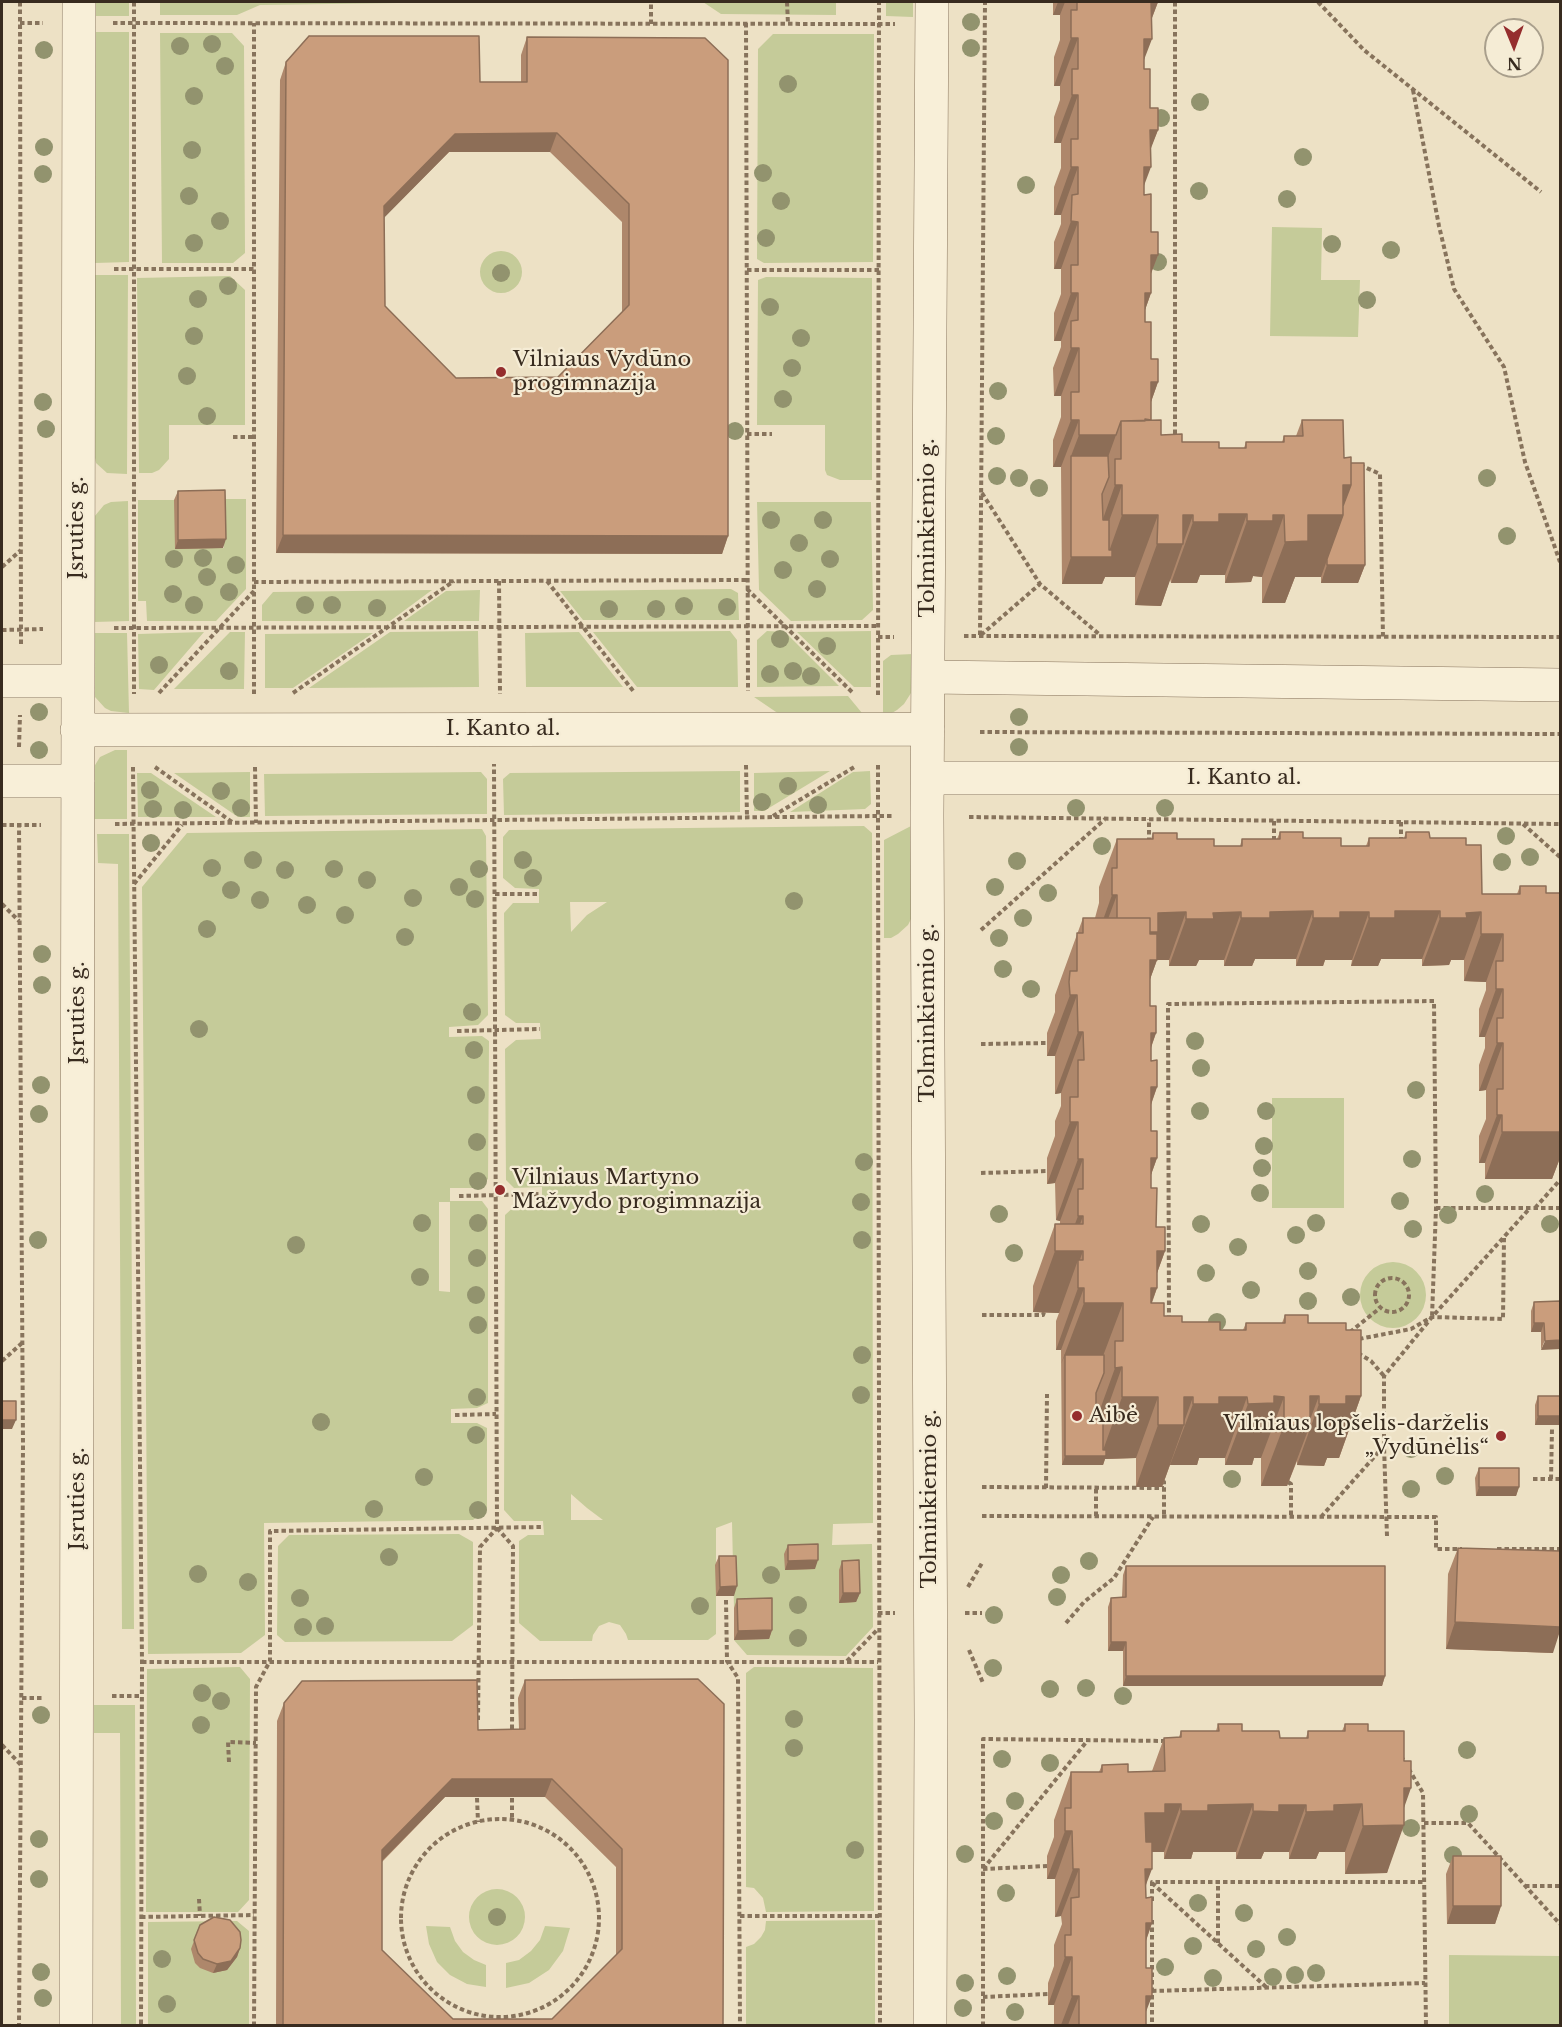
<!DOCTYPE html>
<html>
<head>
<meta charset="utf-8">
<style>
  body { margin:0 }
  #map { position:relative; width:1562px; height:2027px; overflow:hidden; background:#ede1c5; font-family:"Libre Baskerville",serif }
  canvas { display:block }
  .frame { position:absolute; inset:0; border:3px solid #382b1f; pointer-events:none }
  .north { position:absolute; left:1484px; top:18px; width:60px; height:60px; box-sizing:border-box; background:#f5ecd5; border:2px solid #a99f8c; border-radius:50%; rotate:179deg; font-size:16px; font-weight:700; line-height:24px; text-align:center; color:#382b1f }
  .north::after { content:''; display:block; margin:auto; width:21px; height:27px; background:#952d2d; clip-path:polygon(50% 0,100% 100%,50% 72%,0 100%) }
</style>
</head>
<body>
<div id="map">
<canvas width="1562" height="2027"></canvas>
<div class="frame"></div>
<div class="north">N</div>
</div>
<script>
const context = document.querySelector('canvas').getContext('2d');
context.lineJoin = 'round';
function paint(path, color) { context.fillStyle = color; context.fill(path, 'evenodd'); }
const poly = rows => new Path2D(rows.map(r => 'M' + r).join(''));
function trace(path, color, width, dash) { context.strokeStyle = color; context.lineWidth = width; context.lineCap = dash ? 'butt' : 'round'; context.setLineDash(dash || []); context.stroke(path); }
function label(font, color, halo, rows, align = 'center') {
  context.font = font + ' "Libre Baskerville",serif'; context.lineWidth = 4.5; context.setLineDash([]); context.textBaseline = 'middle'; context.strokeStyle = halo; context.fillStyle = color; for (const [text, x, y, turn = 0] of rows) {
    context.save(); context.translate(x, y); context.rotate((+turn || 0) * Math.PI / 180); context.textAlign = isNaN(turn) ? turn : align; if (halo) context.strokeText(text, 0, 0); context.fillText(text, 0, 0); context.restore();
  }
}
paint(poly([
  [94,2,129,2,129,16,94,16],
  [160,2,466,2,260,5,237,15,160,15],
  [703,2,836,2,836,15,721,14],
  [886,2,913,2,913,17,886,16],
  [93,32,129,32,129,262,95,263],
  [160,33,232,33,244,46,245,253,233,263,162,263],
  [773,34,874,34,873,262,764,263,757,259,758,49],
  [1272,227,1322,228,1321,280,1360,280,1358,337,1270,336],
  '480 272a21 21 0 1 1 42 0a21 21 0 1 1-42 0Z',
  [95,275,128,275,127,474,107,473,96,463,95,458],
  [230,276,245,290,245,425,169,425,169,459,159,470,152,473,139,473,137,278],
  [766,277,872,278,872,480,840,480,827,475,825,470,825,425,757,425,758,280],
  [224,499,246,499,246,589,216,621,147,621,146,601,138,601,138,500,174,500,223,548,224,548],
  [128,501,129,621,94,622,94,517,104,505,111,502],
  [757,502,871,502,873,610,862,620,791,621,759,590],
  [731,589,738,593,739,620,583,620,560,591],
  [432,590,390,621,262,621,262,605,273,592],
  [480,590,479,621,404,621,446,591],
  [478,631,479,687,309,688,390,632],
  [730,631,737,640,738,687,637,687,593,632],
  [767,631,785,632,839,686,757,687,757,640],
  [871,631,871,687,854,687,797,632],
  [204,632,154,690,139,689,138,634],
  [230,632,245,632,244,689,174,689],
  [579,632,623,687,526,687,525,633],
  [95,633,127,633,129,713,111,711,105,708,95,697],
  [373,633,293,688,265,688,265,634],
  [913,654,911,693,904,704,897,710,892,713,883,714,883,661,891,655],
  [848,696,862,713,779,714,754,697],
  [115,750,127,750,127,819,92,819,92,770,100,757],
  [740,771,740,812,504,815,503,779,510,773],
  [830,771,764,811,754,811,754,773],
  [870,771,871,804,865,809,790,812,853,772],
  [250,772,250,817,238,817,174,773],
  [481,772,487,779,487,814,265,816,264,774],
  [137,773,151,773,216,817,138,817],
  [864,826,872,833,873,1523,833,1524,832,1545,872,1544,873,1627,846,1656,747,1655,734,1640,769,1639,768,1608,734,1608,732,1522,716,1528,716,1634,708,1640,628,1640,626,1634,620,1625,609,1622,599,1626,593,1635,592,1641,540,1641,519,1623,519,1541,528,1535,544,1535,543,1521,514,1521,504,1510,505,1215,517,1204,542,1204,542,1187,514,1188,506,1180,505,1049,516,1040,541,1039,540,1023,516,1023,505,1015,504,913,513,903,539,903,539,889,515,888,503,878,503,837,509,830],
  [570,902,607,902,587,915,571,932],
  [571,1494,587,1508,603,1520,571,1520],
  [911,826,911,919,908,925,898,934,891,938,884,938,884,840],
  [482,829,486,836,488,1015,478,1025,449,1027,449,1037,482,1036,489,1041,488,1179,478,1188,450,1188,450,1201,482,1201,488,1209,488,1403,477,1408,451,1409,451,1423,477,1423,487,1428,487,1509,473,1520,264,1523,265,1635,241,1653,148,1654,142,887,187,833],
  [439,1202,450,1202,450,1292,439,1291],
  [97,834,129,834,134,1629,122,1629,118,864,98,863],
  [1272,1098,1344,1098,1344,1208,1272,1208],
  '1360 1295a33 33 0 1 1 66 0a33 33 0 1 1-66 0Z',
  [459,1534,473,1542,473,1625,452,1641,285,1642,277,1635,278,1546,289,1535],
  [240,1667,250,1679,249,1900,238,1912,146,1912,147,1669],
  [754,1667,873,1668,874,1911,766,1912,763,1898,754,1888,746,1887,746,1673],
  [94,1705,135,1705,136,2025,121,2025,120,1733,94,1733],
  '469 1917a28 28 0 1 1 56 0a28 28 0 1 1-56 0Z',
  [875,1920,875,2025,746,2025,746,1947,754,1944,761,1937,765,1930,766,1921],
  [237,1921,249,1931,249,2025,148,2025,148,1922],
  [426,1926,450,1927,455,1941,463,1952,474,1960,486,1965,486,1987,467,1984,450,1975,437,1962,429,1944],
  [545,1926,570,1928,563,1951,549,1970,529,1983,506,1988,506,1963,519,1960,531,1951,540,1940],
  [1449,1955,1560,1956,1560,2025,1449,2025]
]), '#c5cb99');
const minor = poly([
  [928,677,1560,685],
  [2,681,77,681],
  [77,730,928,729],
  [928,778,1560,778],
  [2,781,78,781],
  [76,2026,79,2],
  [930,2026,931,1719,927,815,932,2]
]);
trace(minor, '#87735c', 34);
trace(poly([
  [20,2,21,645],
  [134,2,134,694],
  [787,2,788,24],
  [1175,2,1175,439],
  [1318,2,1364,50,1541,192],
  [20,23,43,23],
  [113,23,895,24],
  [746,23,748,691],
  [651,24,651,2],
  [1413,90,1439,226,1454,289,1504,367,1525,462,1560,562],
  [114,269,254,269],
  [747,270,879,270],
  [747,434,772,434],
  [233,437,254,437],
  [1360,465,1380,474,1383,637],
  [982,493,1040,584],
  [2,567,21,550],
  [499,581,500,694],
  [547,581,634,692],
  [254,582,747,580],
  [747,589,853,693],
  [114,628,878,626],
  [2,630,43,629],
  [980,635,985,2],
  [981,635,1040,584,1100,635],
  [964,636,1560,637],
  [878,637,894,637],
  [159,693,254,591],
  [293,693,454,581],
  [254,694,254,23],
  [878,695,879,2],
  [980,732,1560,734],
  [19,747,20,715],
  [746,765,747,817],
  [878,765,878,816,892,816],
  [133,767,142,1662,141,2026],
  [155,767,232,822],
  [255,767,256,823],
  [773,816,856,766],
  [969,817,1560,824],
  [1274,821,1274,841],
  [1401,822,1401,842],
  [19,823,23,1445,19,2026],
  [115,824,878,816,880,2026],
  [1523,824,1560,857],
  [2,825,41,825],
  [1149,842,1149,819],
  [134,884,182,825],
  [495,894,537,894],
  [2,904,19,921],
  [981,930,1105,819],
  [457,1031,540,1029],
  [981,1044,1047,1043],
  [981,1173,1047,1171],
  [459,1196,541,1194],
  [1436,1208,1560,1208],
  [1535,1208,1560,1180],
  '1375 1295a17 17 0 1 1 34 0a17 17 0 1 1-34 0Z',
  [982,1315,1043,1315,1044,1312],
  [1169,1320,1168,1004,1434,1001,1436,1208,1432,1317],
  [1350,1332,1380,1308],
  [1359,1339,1411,1329,1432,1317,1503,1319,1504,1238],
  [1358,1353,1371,1361,1384,1376],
  [2,1361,22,1343],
  [455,1415,496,1414],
  [1533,1479,1560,1479],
  [1551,1479,1552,1429],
  [1288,1482,1291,1484,1291,1517],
  [1162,1483,1164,1482,1164,1516],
  [982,1487,1164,1488],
  [1046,1488,1047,1394],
  [982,1516,1436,1517,1436,1549,1462,1549],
  [1096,1516,1096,1488],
  [1321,1517,1383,1447],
  [497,1528,513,1546,512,1732],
  [1387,1536,1384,1446,1384,1376,1432,1317,1530,1208],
  [1497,1549,1560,1549],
  [968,1587,982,1563],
  [726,1600,727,1661,738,1678,740,2026],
  [878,1613,895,1613],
  [965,1613,982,1613],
  [1066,1623,1084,1602,1114,1578,1153,1517],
  [969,1650,983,1683],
  [847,1661,877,1630],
  [142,1662,878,1662],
  [112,1696,141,1696],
  [22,1698,42,1698],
  [478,1720,480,1547,497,1528,494,764],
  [2,1745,21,1765],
  [1401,1756,1423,1793,1426,2026],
  [229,1762,228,1742,256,1743],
  [477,1798,478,1822],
  [512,1798,512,1820],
  '401 1918a99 99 0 1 1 198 0a99 99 0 1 1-198 0Z',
  [1424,1823,1468,1823,1560,1924],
  [983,1869,1088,1740],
  [983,1869,1047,1866],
  [1152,1883,1266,1987],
  [1525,1886,1560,1886],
  [199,1899,200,1916],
  [1152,1901,1152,1882,1423,1882],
  [740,1916,879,1916],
  [141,1917,254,1915],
  [1152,1920,1152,2026],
  [1218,1943,1218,1882],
  [1152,1991,1425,1983],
  [983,1997,1048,1994],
  [254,2026,256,1687,270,1661,270,1531,542,1527],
  [983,2026,983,1739,1167,1741]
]), '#87735c', 4, [4.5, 3]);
trace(minor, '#f8efd8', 33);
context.fillStyle = '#92936e';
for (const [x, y] of [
  [971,22],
  [212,44],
  [180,46],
  [971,48],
  [44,50],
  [225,66],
  [788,84],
  [194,96],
  [1200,102],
  [1161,118],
  [44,147],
  [192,150],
  [1303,157],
  [763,173],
  [43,174],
  [1026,185],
  [1199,191],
  [189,196],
  [1287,199],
  [781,201],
  [220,221],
  [766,238],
  [194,243],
  [1332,244],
  [1391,250],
  [1158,262],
  [501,273],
  [228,286],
  [198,299],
  [1367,300],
  [770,307],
  [194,336],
  [801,338],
  [792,368],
  [187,376],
  [998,391],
  [783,399],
  [43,402],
  [207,416],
  [46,429],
  [735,431],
  [996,436],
  [997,476],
  [1019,478],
  [1487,478],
  [1039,488],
  [771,520],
  [823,520],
  [1507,536],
  [799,543],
  [203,558],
  [174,559],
  [830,559],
  [236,565],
  [783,570],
  [207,577],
  [817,589],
  [229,592],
  [173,594],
  [194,605],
  [305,605],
  [332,605],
  [684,606],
  [727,607],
  [377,608],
  [609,609],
  [656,609],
  [780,639],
  [827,646],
  [159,665],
  [229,671],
  [793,671],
  [770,674],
  [811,676],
  [39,712],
  [1019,717],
  [1019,747],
  [39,750],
  [788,786],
  [150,790],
  [221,791],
  [762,802],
  [818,805],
  [241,808],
  [1076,808],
  [1165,808],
  [153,809],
  [183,810],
  [1506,836],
  [151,843],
  [1102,846],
  [1530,857],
  [253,860],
  [523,860],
  [1017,861],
  [1502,862],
  [212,868],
  [334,869],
  [479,869],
  [285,870],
  [533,878],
  [367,880],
  [459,887],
  [995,887],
  [231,890],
  [1048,893],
  [413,898],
  [475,899],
  [260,900],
  [794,901],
  [307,905],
  [345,915],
  [1023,918],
  [207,929],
  [405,937],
  [999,938],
  [42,954],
  [1003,969],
  [42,985],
  [1031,989],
  [472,1012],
  [199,1029],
  [1195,1041],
  [474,1050],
  [1201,1068],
  [41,1085],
  [1416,1090],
  [476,1095],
  [1200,1111],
  [1266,1111],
  [39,1114],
  [477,1142],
  [1264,1146],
  [1412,1159],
  [864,1162],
  [1262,1168],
  [478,1181],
  [1260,1193],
  [1485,1194],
  [1400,1201],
  [861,1202],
  [999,1214],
  [1448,1215],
  [422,1223],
  [478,1223],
  [1316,1223],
  [1201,1224],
  [1550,1224],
  [1413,1229],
  [1296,1235],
  [38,1240],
  [862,1240],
  [296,1245],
  [1238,1247],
  [1014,1253],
  [477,1258],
  [1308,1271],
  [1206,1273],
  [420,1277],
  [1251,1290],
  [476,1295],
  [1351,1297],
  [1308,1301],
  [1217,1322],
  [478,1325],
  [862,1355],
  [861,1395],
  [477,1397],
  [321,1422],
  [476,1435],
  [1411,1449],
  [1445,1476],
  [424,1477],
  [1232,1479],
  [1411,1489],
  [374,1509],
  [478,1510],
  [389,1557],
  [1089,1561],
  [198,1574],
  [771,1575],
  [1061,1575],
  [248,1582],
  [1057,1597],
  [300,1598],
  [798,1605],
  [700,1606],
  [994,1615],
  [325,1626],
  [303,1627],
  [798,1638],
  [993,1668],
  [1086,1688],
  [1050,1689],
  [202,1693],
  [1123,1696],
  [221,1701],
  [41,1715],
  [794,1719],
  [201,1725],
  [794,1748],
  [1467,1750],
  [1002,1759],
  [1050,1763],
  [1015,1801],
  [1469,1814],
  [994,1821],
  [1411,1828],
  [39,1839],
  [855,1850],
  [965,1854],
  [1453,1855],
  [39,1879],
  [1006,1893],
  [1198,1903],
  [1244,1913],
  [497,1917],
  [1287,1937],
  [1193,1946],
  [1256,1949],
  [162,1959],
  [1165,1967],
  [41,1972],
  [1316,1973],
  [1295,1975],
  [1007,1976],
  [1273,1977],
  [1213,1978],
  [965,1983],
  [43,1998],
  [167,2004],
  [963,2008],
  [1015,2012]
]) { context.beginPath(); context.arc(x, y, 9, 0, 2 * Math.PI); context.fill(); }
paint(poly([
  [1053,2,1158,2,1152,18,1144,60,1144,69,1150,108,1158,130,1150,149,1144,184,1144,195,1151,232,1158,255,1151,273,1151,293,1145,310,1145,322,1151,359,1158,382,1151,402,1151,420,1161,435,1182,442,1219,448,1244,448,1246,442,1282,442,1284,436,1296,436,1302,420,1344,458,1351,463,1365,565,1358,583,1321,583,1321,577,1295,577,1285,603,1262,603,1262,577,1253,576,1251,582,1225,583,1225,575,1200,575,1197,583,1171,583,1170,579,1161,606,1135,605,1135,577,1105,577,1102,584,1062,584,1061,467,1053,467,1053,440,1061,417,1061,396,1054,396,1053,368,1061,347,1061,341,1054,341,1054,313,1061,294,1061,269,1054,269,1054,242,1061,224,1061,215,1054,215,1054,187,1061,168,1061,143,1054,143,1054,117,1060,100,1060,86,1054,86,1054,57,1060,40,1060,15,1053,15],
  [527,37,705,38,728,536,722,554,276,553,280,80,286,62,480,82,521,82,521,55],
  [449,152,550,152,622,222,622,312,558,377,456,378,385,306,384,217],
  [178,491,223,548,175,549,174,500],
  [1280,832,1341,846,1366,846,1369,838,1404,838,1406,832,1430,838,1466,845,1482,894,1517,894,1520,886,1560,1158,1552,1179,1485,1179,1485,1163,1479,1163,1479,1136,1486,1119,1486,1090,1479,1091,1479,1065,1485,1048,1485,1037,1479,1037,1479,1009,1486,990,1486,982,1464,981,1464,960,1451,960,1449,965,1422,966,1422,959,1381,959,1378,966,1351,966,1352,960,1325,960,1323,966,1296,966,1296,959,1255,959,1252,966,1224,966,1224,960,1199,960,1196,966,1169,966,1169,960,1157,960,1150,979,1150,1006,1156,1033,1151,1048,1151,1061,1157,1087,1151,1105,1151,1131,1157,1158,1151,1175,1151,1188,1156,1227,1165,1251,1157,1273,1157,1288,1152,1303,1164,1316,1182,1322,1220,1330,1243,1330,1246,1323,1282,1323,1285,1315,1308,1323,1346,1330,1361,1396,1339,1458,1327,1458,1324,1466,1297,1465,1297,1461,1287,1486,1261,1486,1261,1458,1254,1458,1252,1465,1225,1465,1225,1458,1199,1458,1197,1465,1170,1465,1162,1487,1136,1487,1136,1458,1105,1459,1103,1465,1062,1465,1061,1350,1056,1350,1056,1321,1059,1313,1033,1312,1033,1286,1055,1224,1060,1224,1060,1221,1056,1220,1055,1183,1047,1184,1047,1158,1055,1136,1055,1121,1061,1106,1061,1093,1055,1094,1055,1056,1047,1056,1047,1033,1055,1012,1055,995,1083,918,1095,918,1099,903,1099,887,1117,839,1151,839,1153,833,1177,839,1214,846,1240,846,1242,839,1277,839],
  [1560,1301,1541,1350,1541,1332,1531,1332,1531,1311,1534,1302],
  [1538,1396,1560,1396,1560,1425,1535,1425,1535,1405],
  [1479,1468,1519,1487,1516,1496,1476,1496,1475,1478],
  [788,1545,815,1569,785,1570,784,1554],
  [1458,1548,1553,1653,1446,1649,1448,1574],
  [719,1556,734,1596,716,1596,715,1565],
  [842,1561,860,1593,856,1602,839,1603,839,1570],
  [1126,1566,1385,1676,1382,1686,1123,1686,1123,1651,1108,1651,1108,1607,1111,1598,1122,1597,1123,1575],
  [737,1599,772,1630,769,1639,734,1640,734,1608],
  [525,1680,723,2025,276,2025,277,1721,284,1703,478,1730,519,1729,518,1698],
  [445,1797,545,1797,616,1867,616,1955,552,2019,453,2019,382,1950,382,1862],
  [1218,1724,1242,1731,1280,1738,1306,1738,1308,1731,1342,1731,1345,1724,1368,1731,1404,1808,1387,1873,1345,1874,1345,1852,1319,1852,1316,1859,1289,1859,1289,1852,1264,1852,1261,1859,1236,1859,1236,1852,1193,1852,1191,1859,1164,1859,1164,1852,1152,1852,1146,1886,1146,1898,1152,1923,1146,1941,1146,2025,1054,2025,1054,2005,1048,2005,1048,1983,1054,1966,1054,1945,1062,1924,1061,1916,1055,1917,1055,1879,1047,1879,1047,1856,1054,1837,1054,1820,1071,1772,1099,1772,1102,1765,1128,1772,1152,1771,1164,1738,1179,1737,1181,1731,1216,1731],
  [1453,1856,1501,1906,1495,1924,1447,1924,1446,1874],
  [200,1925,240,1948,237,1957,227,1970,213,1973,200,1968,195,1963,191,1949]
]), '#ae876b');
paint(poly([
  [1058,2,1065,2,1060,15,1053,15],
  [1151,2,1158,2,1140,49],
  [1071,38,1078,38,1060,86,1054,86],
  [1144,39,1152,39,1134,86],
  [1072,95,1078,95,1061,143,1054,143],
  [1150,130,1158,130,1140,177],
  [557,133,550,152,449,152,378,224,384,206,455,134],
  [1071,167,1078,167,1061,215,1054,215],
  [1144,167,1151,167,1133,215],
  [1071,221,1078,222,1061,269,1054,269],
  [1151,255,1158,255,1140,303],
  [1071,293,1078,293,1061,341,1054,341],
  [1145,293,1151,293,1134,341],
  [1071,348,1079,348,1061,396,1054,396],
  [1151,382,1158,382,1141,430],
  [1071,420,1079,420,1061,467,1053,467],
  [1079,435,1116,435,1099,482,1071,456],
  [1115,485,1122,485,1100,546,1093,547],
  [1343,485,1351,485,1343,515,1321,577,1295,577,1285,603,1262,603,1285,542,1308,515],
  [1219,514,1247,514,1225,575,1200,575,1197,583,1171,583,1193,522],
  [1122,515,1158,515,1135,577,1105,577,1102,584,1062,584,1071,557,1107,557],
  [1183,515,1193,515,1161,606,1135,605,1157,544],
  [1273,515,1284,515,1262,577,1253,576,1251,582,1225,583,1247,521],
  [283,535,728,536,722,554,276,553],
  [226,539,223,548,175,549,178,540],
  [1327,565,1365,565,1358,583,1321,583],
  [1112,895,1117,895,1099,943,1095,942],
  [1313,911,1296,959,1255,959,1252,966,1224,966,1241,918,1270,912],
  [1395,911,1440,911,1422,959,1381,959,1378,966,1351,966,1369,918],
  [1186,912,1169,960,1157,960,1135,1021,1100,979,1158,913],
  [1241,912,1224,960,1199,960,1196,966,1169,966,1186,919,1213,913],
  [1340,912,1369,912,1352,960,1325,960,1323,966,1296,966,1313,918],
  [1481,912,1464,960,1451,960,1449,965,1422,966,1440,918,1466,913],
  [1481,934,1503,934,1486,982,1464,981],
  [1496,989,1503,989,1485,1037,1479,1037],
  [1070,995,1077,995,1055,1056,1047,1056],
  [1078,1032,1083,1032,1061,1093,1055,1094],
  [1151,1033,1156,1033,1134,1094],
  [1497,1043,1503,1043,1486,1090,1479,1091],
  [1151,1087,1157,1087,1135,1149],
  [1497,1115,1502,1115,1485,1163,1479,1163],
  [1070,1122,1078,1122,1055,1183,1047,1184],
  [1502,1132,1560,1132,1560,1158,1552,1179,1485,1179],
  [1151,1158,1157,1158,1135,1219],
  [1078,1159,1083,1159,1060,1221,1056,1220],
  [1078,1216,1083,1216,1070,1251,1083,1251,1078,1265,1078,1260,1059,1313,1033,1312,1055,1251,1065,1251],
  [1157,1251,1165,1251,1143,1312],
  [1078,1288,1084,1288,1061,1350,1056,1350],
  [1151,1288,1157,1288,1134,1350],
  [1084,1303,1123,1303,1100,1364,1065,1355,1061,1364],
  [1534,1323,1544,1323,1541,1332,1531,1332],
  [1560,1340,1560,1349,1541,1350,1545,1341],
  [1122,1367,1100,1429,1093,1429,1115,1368],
  [1274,1396,1284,1397,1261,1458,1254,1458,1252,1465,1225,1465,1248,1404],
  [1310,1396,1319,1396,1308,1425,1310,1425,1287,1486,1261,1486,1284,1425],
  [1346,1396,1361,1396,1339,1458,1327,1458,1324,1466,1297,1465,1319,1404],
  [1122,1397,1158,1397,1136,1458,1105,1459,1103,1465,1062,1465,1065,1456,1101,1456],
  [1184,1397,1193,1397,1183,1425,1184,1425,1162,1487,1136,1487,1158,1425],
  [1219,1397,1247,1397,1225,1458,1199,1458,1197,1465,1170,1465,1193,1404],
  [1538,1416,1560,1416,1560,1425,1535,1425],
  [2,1420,16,1420,12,1429,2,1429],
  [1479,1487,1519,1487,1516,1496,1476,1496],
  [818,1560,815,1569,785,1570,788,1561],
  [737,1586,734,1596,716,1596,720,1587],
  [843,1593,860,1593,856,1602,839,1603],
  [1455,1622,1560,1627,1560,1631,1553,1653,1446,1649],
  [772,1630,769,1639,734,1640,738,1631],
  [1111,1642,1126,1642,1123,1651,1108,1651],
  [1126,1676,1385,1676,1382,1686,1123,1686],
  [452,1779,552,1779,545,1797,445,1797,375,1868,382,1850],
  [1404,1788,1411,1788,1398,1825,1404,1825,1387,1873,1345,1874,1363,1826],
  [1165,1804,1181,1804,1164,1852,1151,1852,1128,1860,1145,1813],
  [1253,1804,1236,1852,1193,1852,1191,1859,1164,1859,1181,1811,1208,1805],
  [1362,1804,1345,1852,1319,1852,1316,1859,1289,1859,1306,1812,1334,1805],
  [1279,1805,1306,1805,1289,1852,1264,1852,1261,1859,1236,1859,1253,1811],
  [1065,1831,1072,1831,1055,1879,1047,1879],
  [1073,1869,1079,1869,1061,1916,1055,1917],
  [1145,1869,1152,1869,1134,1916],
  [1453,1906,1501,1906,1495,1924,1447,1924],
  [1146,1923,1152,1923,1135,1971],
  [240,1948,237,1957,227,1970,213,1973,217,1964],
  [1065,1957,1072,1957,1054,2005,1048,2005],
  [1072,1996,1079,1996,1068,2025,1061,2025],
  [1146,1996,1152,1996,1141,2025]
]), '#8d6e57');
const building = poly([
  [1077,2,1151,2,1152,39,1144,39,1144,69,1150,69,1150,108,1158,108,1158,130,1150,130,1151,167,1144,167,1144,195,1151,194,1151,232,1158,232,1158,255,1151,255,1151,293,1145,293,1145,322,1151,322,1151,359,1158,359,1158,382,1151,382,1151,420,1145,419,1145,421,1121,421,1116,435,1079,435,1079,420,1071,420,1071,392,1079,392,1079,348,1071,348,1071,321,1078,320,1078,293,1071,293,1071,265,1078,265,1078,222,1071,221,1072,195,1078,194,1078,167,1071,167,1071,139,1078,139,1078,95,1072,95,1072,69,1078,69,1078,38,1071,38,1071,10,1077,10,1077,2],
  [309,36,479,36,480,82,527,82,527,37,705,38,728,60,728,536,283,535,286,62,309,36],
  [557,133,629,204,629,305,558,377,456,378,385,306,384,206,455,134,557,133],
  [1161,420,1161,435,1182,434,1182,442,1219,442,1219,448,1246,448,1246,442,1284,442,1284,436,1303,436,1302,420,1343,420,1344,458,1351,457,1351,485,1343,485,1343,515,1308,515,1308,541,1285,542,1284,515,1273,515,1273,521,1247,521,1247,514,1219,514,1219,522,1193,522,1193,515,1183,515,1183,544,1157,544,1158,515,1122,515,1122,485,1115,485,1115,459,1121,459,1121,421,1161,420],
  [1071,456,1108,456,1109,477,1102,494,1103,520,1109,520,1109,550,1112,550,1112,557,1071,557,1071,456],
  [1351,463,1364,463,1365,565,1327,565,1327,559,1343,515,1343,506,1351,485,1351,463],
  [225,490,226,539,178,540,178,491,225,490],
  [1280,832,1303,832,1303,838,1341,838,1341,846,1369,846,1369,838,1406,838,1406,832,1429,832,1430,838,1466,838,1466,845,1481,845,1482,894,1520,894,1520,886,1546,886,1546,893,1560,893,1560,1132,1502,1132,1502,1115,1497,1115,1497,1089,1503,1089,1503,1043,1497,1043,1497,1018,1503,1018,1503,989,1496,989,1496,961,1503,961,1503,934,1481,934,1481,912,1466,913,1467,918,1440,918,1440,911,1395,911,1395,918,1369,918,1369,912,1340,912,1340,918,1313,918,1313,911,1270,912,1270,918,1241,918,1241,912,1213,913,1214,919,1186,919,1186,912,1158,913,1158,932,1150,932,1150,918,1117,918,1117,895,1112,895,1112,868,1117,868,1117,839,1153,839,1153,833,1177,833,1177,839,1214,839,1214,846,1242,846,1242,839,1280,839,1280,832],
  [1083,918,1150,918,1150,934,1157,934,1157,960,1150,960,1150,1006,1156,1006,1156,1033,1151,1033,1151,1061,1157,1060,1157,1087,1151,1087,1151,1131,1157,1131,1157,1158,1151,1158,1151,1188,1157,1188,1156,1227,1165,1227,1165,1251,1157,1251,1157,1288,1151,1288,1151,1303,1164,1303,1164,1316,1182,1316,1182,1322,1220,1322,1220,1330,1246,1330,1246,1323,1285,1323,1285,1315,1308,1315,1308,1323,1346,1323,1346,1330,1361,1330,1361,1396,1346,1396,1346,1404,1319,1404,1319,1396,1310,1396,1310,1425,1284,1425,1284,1397,1274,1396,1274,1403,1248,1404,1247,1397,1219,1397,1219,1404,1193,1404,1193,1397,1184,1397,1184,1425,1158,1425,1158,1397,1122,1397,1122,1367,1115,1368,1115,1341,1123,1341,1123,1303,1084,1303,1084,1288,1078,1288,1078,1260,1083,1260,1083,1251,1055,1251,1055,1224,1083,1224,1083,1216,1078,1216,1078,1189,1083,1189,1083,1159,1078,1159,1078,1122,1070,1122,1070,1097,1078,1097,1078,1060,1084,1060,1083,1032,1078,1032,1077,995,1070,995,1069,982,1070,971,1077,971,1077,933,1083,933,1083,918],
  [1560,1301,1560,1340,1545,1341,1544,1323,1534,1323,1534,1302,1560,1301],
  [1065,1355,1104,1355,1104,1373,1096,1393,1096,1420,1103,1420,1103,1450,1106,1450,1106,1456,1065,1456,1065,1355],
  [1538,1396,1560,1396,1560,1416,1538,1416,1538,1396],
  [2,1401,16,1401,16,1420,2,1420,2,1401],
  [1479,1468,1519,1468,1519,1487,1479,1487,1479,1468],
  [818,1544,818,1560,788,1561,788,1545,818,1544],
  [1458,1548,1560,1551,1560,1627,1455,1622,1458,1548],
  [719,1556,736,1556,737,1586,720,1587,719,1556],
  [859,1560,860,1593,843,1593,842,1561,859,1560],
  [1126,1566,1385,1566,1385,1676,1126,1676,1126,1642,1111,1642,1111,1598,1126,1597,1126,1566],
  [772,1598,772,1630,738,1631,737,1599,772,1598],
  [698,1679,724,1704,723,2025,283,2025,284,1703,302,1681,477,1680,478,1730,525,1729,525,1680,698,1679],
  [452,1779,552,1779,622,1849,622,1949,552,2019,453,2019,382,1950,382,1850,452,1779],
  [1218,1724,1242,1724,1242,1731,1279,1731,1280,1738,1308,1738,1308,1731,1345,1731,1345,1724,1368,1724,1368,1731,1404,1731,1404,1761,1411,1761,1411,1788,1404,1788,1404,1825,1363,1826,1362,1804,1334,1805,1334,1811,1306,1812,1306,1805,1279,1805,1279,1812,1253,1811,1253,1804,1208,1805,1208,1811,1181,1811,1181,1804,1165,1804,1165,1813,1145,1813,1146,1842,1152,1842,1152,1869,1145,1869,1146,1898,1152,1897,1152,1923,1146,1923,1146,1968,1152,1968,1152,1996,1146,1996,1146,2025,1079,2025,1079,1996,1072,1996,1072,1957,1065,1957,1065,1935,1071,1935,1071,1898,1079,1897,1079,1869,1073,1869,1072,1831,1065,1831,1065,1808,1071,1808,1071,1772,1102,1772,1102,1765,1128,1764,1128,1772,1165,1771,1164,1738,1181,1737,1181,1731,1219,1731,1218,1724],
  [1453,1856,1501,1856,1501,1906,1453,1906,1453,1856],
  [214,1917,230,1920,240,1932,241,1940,240,1948,231,1961,217,1964,203,1959,198,1953,194,1940,200,1925,214,1917]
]);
paint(building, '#ca9d7c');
trace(building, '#8d6e57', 1.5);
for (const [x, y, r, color] of [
  [501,372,6,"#952d2d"],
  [500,1190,6,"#952d2d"],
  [1077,1416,6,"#952d2d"],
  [1501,1436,6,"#952d2d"]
]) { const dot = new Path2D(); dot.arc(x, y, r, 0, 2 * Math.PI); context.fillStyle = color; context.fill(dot); trace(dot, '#f5ecd5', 2); }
label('21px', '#382b1f', '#f5ecd5', [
  ["Vilniaus Vydūno",513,360],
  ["progimnazija",513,384],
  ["Vilniaus Martyno",512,1178],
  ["Mažvydo progimnazija",512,1202],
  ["Aibė",1089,1416],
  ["Vilniaus lopšelis-darželis",1489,1424,"right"],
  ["„Vydūnėlis“",1489,1448,"right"]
], 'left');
label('21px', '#382b1f', '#f5ecd5', [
  ["Įsruties g.",77,528,-90],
  ["Tolminkiemio g.",928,528,-90],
  ["I. Kanto al.",503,729],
  ["I. Kanto al.",1244,778],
  ["Įsruties g.",78,1013,-90],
  ["Tolminkiemio g.",928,1013,-90],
  ["Įsruties g.",78,1499,-90],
  ["Tolminkiemio g.",930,1499,-90]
]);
</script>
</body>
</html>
